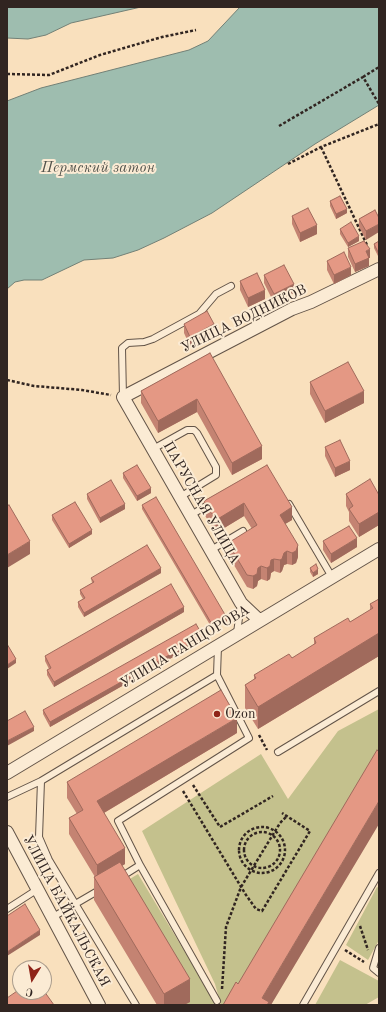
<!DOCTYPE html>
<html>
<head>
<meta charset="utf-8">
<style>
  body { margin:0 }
  #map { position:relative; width:386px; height:1012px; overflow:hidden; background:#f9e0bd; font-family:"Old Standard TT",serif }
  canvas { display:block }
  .frame { position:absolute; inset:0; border:8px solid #312521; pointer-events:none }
  .north { position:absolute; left:12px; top:960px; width:40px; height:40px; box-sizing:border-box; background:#fbebd4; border:1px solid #aa9c8c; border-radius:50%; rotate:191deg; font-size:11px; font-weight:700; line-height:16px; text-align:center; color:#312521 }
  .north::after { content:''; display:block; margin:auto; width:14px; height:18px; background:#8f2418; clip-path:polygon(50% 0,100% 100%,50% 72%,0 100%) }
</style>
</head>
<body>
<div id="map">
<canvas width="386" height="1012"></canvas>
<div class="frame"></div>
<div class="north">С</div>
</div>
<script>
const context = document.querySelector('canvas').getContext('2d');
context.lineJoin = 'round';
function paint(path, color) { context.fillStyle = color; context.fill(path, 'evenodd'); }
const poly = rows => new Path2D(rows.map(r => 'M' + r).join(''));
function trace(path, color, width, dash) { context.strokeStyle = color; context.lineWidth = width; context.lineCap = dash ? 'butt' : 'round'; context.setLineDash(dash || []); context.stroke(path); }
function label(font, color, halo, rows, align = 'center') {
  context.font = font + ' "Old Standard TT",serif'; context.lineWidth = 4; context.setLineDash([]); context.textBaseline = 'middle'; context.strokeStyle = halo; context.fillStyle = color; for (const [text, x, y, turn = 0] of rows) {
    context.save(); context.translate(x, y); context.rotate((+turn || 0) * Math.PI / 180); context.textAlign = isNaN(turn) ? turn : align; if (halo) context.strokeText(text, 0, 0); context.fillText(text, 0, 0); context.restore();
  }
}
paint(poly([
  [379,709,379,775,239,1005,221,1005,215,984,142,831,261,754,288,799,338,731],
  [138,874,215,1002,213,1005,184,1005,190,1001,120,885],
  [377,887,379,888,379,940,368,960,346,945],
  [340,960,379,981,379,997,365,1005,315,1005]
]), '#c4c18d');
const water = poly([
  [7,7,141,7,71,23,46,35,28,39,7,38,7,7],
  [240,7,379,7,379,105,315,144,212,213,164,238,138,250,113,258,84,260,42,280,24,280,15,282,7,289,7,101,41,88,189,50,208,41,240,7]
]);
paint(water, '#9ebdaf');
trace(water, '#728076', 1);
const service = poly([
  [123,397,122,348,128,343,144,342,153,339,199,314,216,294,231,286],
  [153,449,187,430,194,430,197,433,216,467,216,475,180,497],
  [289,504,332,577],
  [191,515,211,503],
  [211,550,243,531],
  [237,633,241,603],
  [278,752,379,691],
  [7,797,41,781],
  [140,865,217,1001],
  [121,877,140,865,118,821,249,738,217,675,218,646],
  [7,909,38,889],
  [53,917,101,889],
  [379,948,373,968,379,973],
  [136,1005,49,860,39,837,41,781,217,675],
  [303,1005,379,873]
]);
const minor = poly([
  [259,620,241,603,123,397,292,309,311,302,379,269],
  [7,773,379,549],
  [7,832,99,1005]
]);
trace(service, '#635448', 8);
trace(minor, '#635448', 14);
trace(poly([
  [7,74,49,75,100,55,162,37,196,30],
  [363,77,379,67],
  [279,126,363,77,379,104],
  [321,147,367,245],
  [288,164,321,147,379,124],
  [7,380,34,386,82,390,111,395],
  [259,735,267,750],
  [193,785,220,827,273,796],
  [183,791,246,895,256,909,262,911,310,831,282,813],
  '239 850a23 23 0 1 1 46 0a23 23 0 1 1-46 0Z',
  '244 850a18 18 0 1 1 36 0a18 18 0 1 1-36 0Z',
  [360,926,368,950],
  [345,950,364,962],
  [222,989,226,927,241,887,280,823,287,816]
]), '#312521', 2.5, [3, 2]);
trace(service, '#fbebd4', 6);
trace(minor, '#fbebd4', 12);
paint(poly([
  [330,201,347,213,336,219,330,206],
  [375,210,366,240,359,227,359,219],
  [292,216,317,234,300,242,292,224],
  [340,229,359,241,348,247,340,234],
  [379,241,379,258,374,248,374,244],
  [348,248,370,258,369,258,369,266,355,272,348,257],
  [327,261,351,275,334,284,327,270],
  [264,275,294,293,274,303,264,283],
  [240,281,265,299,248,307,240,290],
  [184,324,214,333,190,346,184,333],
  [210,353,262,459,232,475,197,412,158,433,141,403,141,391],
  [310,382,364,403,325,423,310,394],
  [325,447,350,470,335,477,325,456],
  [267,465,292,520,285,524,298,557,296,563,292,565,287,564,284,565,282,571,280,573,274,571,271,573,270,579,267,581,261,579,258,581,257,586,253,589,247,587,228,555,228,543,252,529,244,516,216,533,204,514,204,501],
  [123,473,151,493,137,501,123,478],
  [87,494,125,509,100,523,87,499],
  [346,494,379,495,379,525,359,537,349,521,349,512,346,506],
  [142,505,227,622,213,630,142,509],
  [52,515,92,534,69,548,52,520],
  [323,541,357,547,331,563,323,550],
  [310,568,318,574,313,577,310,572],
  [161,573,84,617,78,607,78,602,83,599,80,594,80,590,92,583,91,578],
  [379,599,379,656,258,729,245,708,245,685,254,680,254,675,292,658,314,645,314,638,350,622,370,610,370,604],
  [184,612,54,687,47,675,47,670,49,669,45,661,45,656],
  [203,640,50,727,43,714,43,710],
  [237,733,104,813,125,864,122,866,190,1002,184,1005,157,1005,94,900,94,877,95,877,69,834,69,818,77,814,67,798,67,782]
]), '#c48372');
paint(poly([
  [347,209,347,213,336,219,336,214],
  [379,224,379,232,366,240,366,231],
  [317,225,317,234,300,242,300,233],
  [359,236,359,241,348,247,348,243],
  [370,249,370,258,369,258,369,266,355,272,355,264,366,251],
  [351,267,351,275,334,284,334,275],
  [294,284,294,293,274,303,274,294],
  [265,290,265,299,248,307,248,298],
  [214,324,214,333,190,346,190,337],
  [364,391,364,403,325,423,325,411],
  [197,399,197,412,158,433,158,421],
  [262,446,262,459,232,475,232,463],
  [350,461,350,470,335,477,335,468],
  [151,488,151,493,137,501,137,496],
  [244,503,244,516,216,533,216,520],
  [125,504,125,509,100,523,100,518],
  [292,507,292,520,280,527,280,515],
  [379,512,379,525,359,537,359,524],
  [92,530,92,534,69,548,69,544],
  [357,538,357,547,331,563,331,554],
  [30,541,30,554,7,568,7,555],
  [298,545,298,557,296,563,292,565,292,553],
  [287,551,287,564,284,565,282,571,280,573,280,560,284,553],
  [274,559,274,571,271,573,270,579,267,581,267,568,271,560],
  [261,566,261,579,258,581,257,586,253,589,253,576,258,568],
  [161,568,161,573,84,617,84,613],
  [318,569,318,574,313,577,313,573],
  [184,607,184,612,54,687,54,682],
  [227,618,227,622,213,630,213,626],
  [379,633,379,656,258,729,258,707],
  [203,636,203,640,50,727,50,722],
  [16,659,16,663,7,669,7,665],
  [237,718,237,733,97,817,97,801],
  [34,727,34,731,7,746,7,741],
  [379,801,379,824,271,1005,262,1005,262,998],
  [125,848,125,864,97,880,97,865],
  [40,930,40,935,7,956,7,952],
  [190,979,190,1002,184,1005,164,1005,164,994]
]), '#a06a5c');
const building = poly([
  [340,196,347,209,336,214,330,201,340,196],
  [308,208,317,225,300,233,292,216,308,208],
  [375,210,379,218,379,224,366,231,359,219,375,210],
  [351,222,359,236,348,243,340,229,351,222],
  [364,241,370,249,366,251,369,258,355,264,348,248,364,241],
  [379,241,379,254,374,244,379,241],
  [344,252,351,267,334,275,327,261,344,252],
  [284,265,294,284,274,294,264,275,284,265],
  [257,273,265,290,248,298,240,281,257,273],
  [207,311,214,324,190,337,184,324,207,311],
  [210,353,262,446,232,463,197,399,158,421,141,391,210,353],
  [348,362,364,391,325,411,310,382,348,362],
  [340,440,350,461,335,468,325,447,340,440],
  [137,465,151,488,137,496,123,473,137,465],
  [267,465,292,507,280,515,298,545,296,551,292,553,287,551,284,553,282,559,280,560,274,559,271,560,270,566,267,568,261,566,258,568,257,574,253,576,247,575,228,543,257,525,244,503,216,520,204,501,267,465],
  [370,479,379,495,379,512,359,524,349,509,353,506,346,494,370,479],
  [111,480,125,504,100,518,87,494,111,480],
  [156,497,227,618,213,626,142,505,156,497],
  [75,502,92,530,69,544,52,515,75,502],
  [9,505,30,541,7,555,7,506,9,505],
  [349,526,357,538,331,554,323,541,349,526],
  [147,545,161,568,84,613,78,602,85,598,80,590,94,582,91,578,147,545],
  [316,564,318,569,313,573,310,568,316,564],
  [171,584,184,607,54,682,47,670,51,668,45,656,171,584],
  [379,599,379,633,258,707,245,685,256,678,254,675,289,654,292,658,316,643,314,638,348,618,350,622,373,608,370,604,379,599],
  [196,624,203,636,50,722,43,710,196,624],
  [7,644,16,659,7,665,7,644],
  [221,690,237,718,97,801,125,848,97,865,69,818,83,810,67,782,221,690],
  [25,711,34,727,7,741,7,721,25,711],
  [377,750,379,752,379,801,262,998,269,1002,267,1005,223,1005,236,982,238,984,377,750],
  [120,862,190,979,164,994,94,877,120,862],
  [25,904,40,930,7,952,7,916,25,904],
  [20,989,20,992,44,992,44,991,54,1005,7,1005,7,998,20,989]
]);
paint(building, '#e49884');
trace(building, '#a06a5c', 1);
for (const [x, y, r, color] of [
  [217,714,4,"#8f2418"]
]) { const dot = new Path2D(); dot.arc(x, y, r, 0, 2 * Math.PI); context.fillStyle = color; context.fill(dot); trace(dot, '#fbebd4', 1.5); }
label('14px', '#312521', '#fbebd4', [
  ["УЛИЦА ВОДНИКОВ",244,319,-26],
  ["ПАРУСНАЯ УЛИЦА",201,503,60],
  ["УЛИЦА ТАНЦОРОВА",185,647,-31],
  ["УЛИЦА БАЙКАЛЬСКАЯ",66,911,62]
]);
label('14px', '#312521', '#fbebd4', [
  ["Ozon",225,714]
], 'left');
label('italic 15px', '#52534c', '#fbebd4', [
  ["Пермский затон",98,168]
]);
</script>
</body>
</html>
